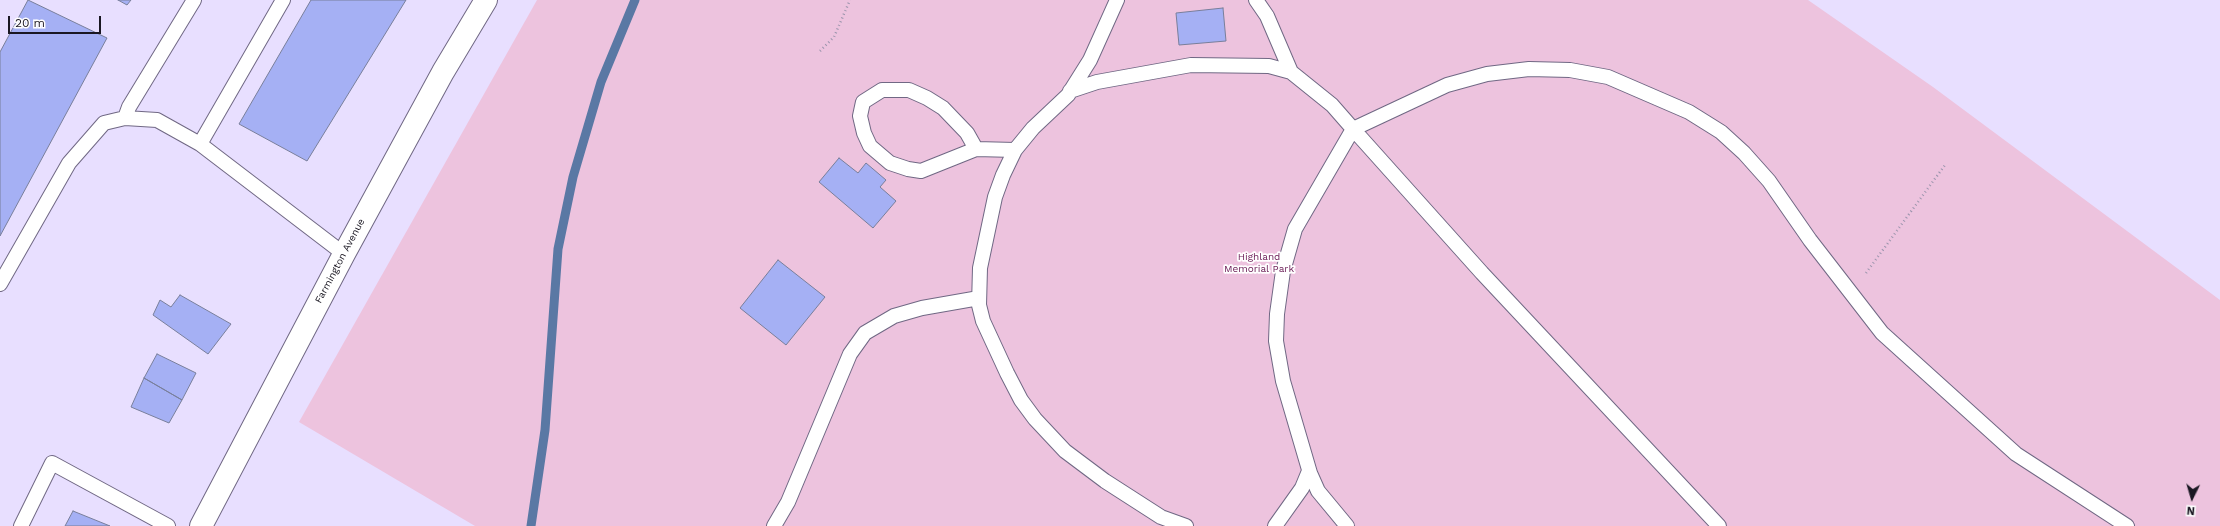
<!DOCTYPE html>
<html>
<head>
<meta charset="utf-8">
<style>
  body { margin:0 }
  #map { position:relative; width:2220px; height:526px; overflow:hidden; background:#e8dfff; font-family:"Work Sans",sans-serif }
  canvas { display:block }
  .north { position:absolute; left:2172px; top:478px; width:40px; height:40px; -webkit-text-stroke:3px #fff; paint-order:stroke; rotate:185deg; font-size:11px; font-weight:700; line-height:16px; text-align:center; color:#1a1722 }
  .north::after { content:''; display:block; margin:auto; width:14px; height:18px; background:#1a1722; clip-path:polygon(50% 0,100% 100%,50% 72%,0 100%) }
  .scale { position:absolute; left:8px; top:16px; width:93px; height:18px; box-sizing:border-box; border:2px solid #1a1722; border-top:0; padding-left:5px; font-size:12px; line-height:14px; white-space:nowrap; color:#1a1722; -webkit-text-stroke:3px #fff; paint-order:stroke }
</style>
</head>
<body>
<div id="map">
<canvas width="2220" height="526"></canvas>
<div class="north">N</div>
<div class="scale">20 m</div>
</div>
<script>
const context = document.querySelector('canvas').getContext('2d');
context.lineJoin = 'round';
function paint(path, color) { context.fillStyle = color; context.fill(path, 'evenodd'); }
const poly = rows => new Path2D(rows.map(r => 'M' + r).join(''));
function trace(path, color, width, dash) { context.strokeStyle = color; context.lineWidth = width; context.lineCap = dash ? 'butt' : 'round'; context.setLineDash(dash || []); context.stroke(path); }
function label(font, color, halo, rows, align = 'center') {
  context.font = font + ' "Work Sans",sans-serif'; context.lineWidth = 3.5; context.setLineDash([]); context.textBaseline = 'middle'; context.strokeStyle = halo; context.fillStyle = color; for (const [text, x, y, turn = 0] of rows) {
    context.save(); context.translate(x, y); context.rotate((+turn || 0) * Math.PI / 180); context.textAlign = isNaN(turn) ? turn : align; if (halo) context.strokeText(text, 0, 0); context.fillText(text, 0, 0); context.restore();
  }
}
paint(poly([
  [537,0,1808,0,1933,87,2220,300,2220,526,475,526,299,422]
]), '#edc3de');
trace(poly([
  [531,526,545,430,558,249,573,177,601,82,635,0]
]), '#5a78a4', 9);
const building = poly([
  [28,0,107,38,0,236,0,52,28,0],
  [118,0,131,0,127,5,118,0],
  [311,0,406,0,307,161,239,124,311,0],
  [1223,8,1226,41,1179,45,1176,13,1223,8],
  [839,158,858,173,866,163,886,180,880,187,896,201,873,228,819,182,839,158],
  [778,260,825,297,786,345,740,308,778,260],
  [180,295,231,324,208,354,153,315,160,300,171,307,180,295],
  [157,354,196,373,182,400,144,378,157,354],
  [144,378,182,400,169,423,131,407,144,378],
  [73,511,110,526,65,526,73,511]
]);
paint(building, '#a5b0f4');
trace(building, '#797f9b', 1);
const service = poly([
  [1117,0,1090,60,1068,95,1033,128,1015,150,1003,175,995,197,980,268,979,305,983,321,1007,373,1021,400,1035,419,1065,451,1105,481,1161,517,1186,526],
  [1256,0,1267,16,1291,72,1332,105,1353,129,1447,85,1487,74,1529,69,1570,70,1608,77,1689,112,1721,132,1744,153,1769,181,1810,240,1882,333,2016,454,2127,526],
  [1070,91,1097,82,1191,65,1269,66,1291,72],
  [125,118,129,107,194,0],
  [200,144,283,0],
  [976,149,921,171,908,169,890,163,870,146,864,133,860,116,863,102,882,90,909,90,927,98,943,108,967,133,976,149,1015,150],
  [0,284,69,163,104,123,125,118,157,120,200,144,344,254],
  [21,526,52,463,168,526],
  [774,526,788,502,850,354,865,333,894,316,922,308,979,298],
  [1275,526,1302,488,1309,471],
  [1347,526,1318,491,1310,473,1283,381,1276,341,1277,314,1283,271,1295,229,1353,129,1482,273,1719,526]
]);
const tertiary = poly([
  [201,526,344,254,443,72,486,0]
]);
trace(service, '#706884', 16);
trace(tertiary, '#706884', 24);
trace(poly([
  [820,51,834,37,850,0],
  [1866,273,1945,165]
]), '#9c95ad', 2.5, [1, 3]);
trace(service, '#fff', 14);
trace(tertiary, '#fff', 22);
label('10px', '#6d2059', '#fff', [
  ["Highland",1259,257],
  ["Memorial Park",1259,269]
]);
label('10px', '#1a1722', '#fff', [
  ["Farmington Avenue",340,261,-62]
]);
</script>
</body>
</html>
